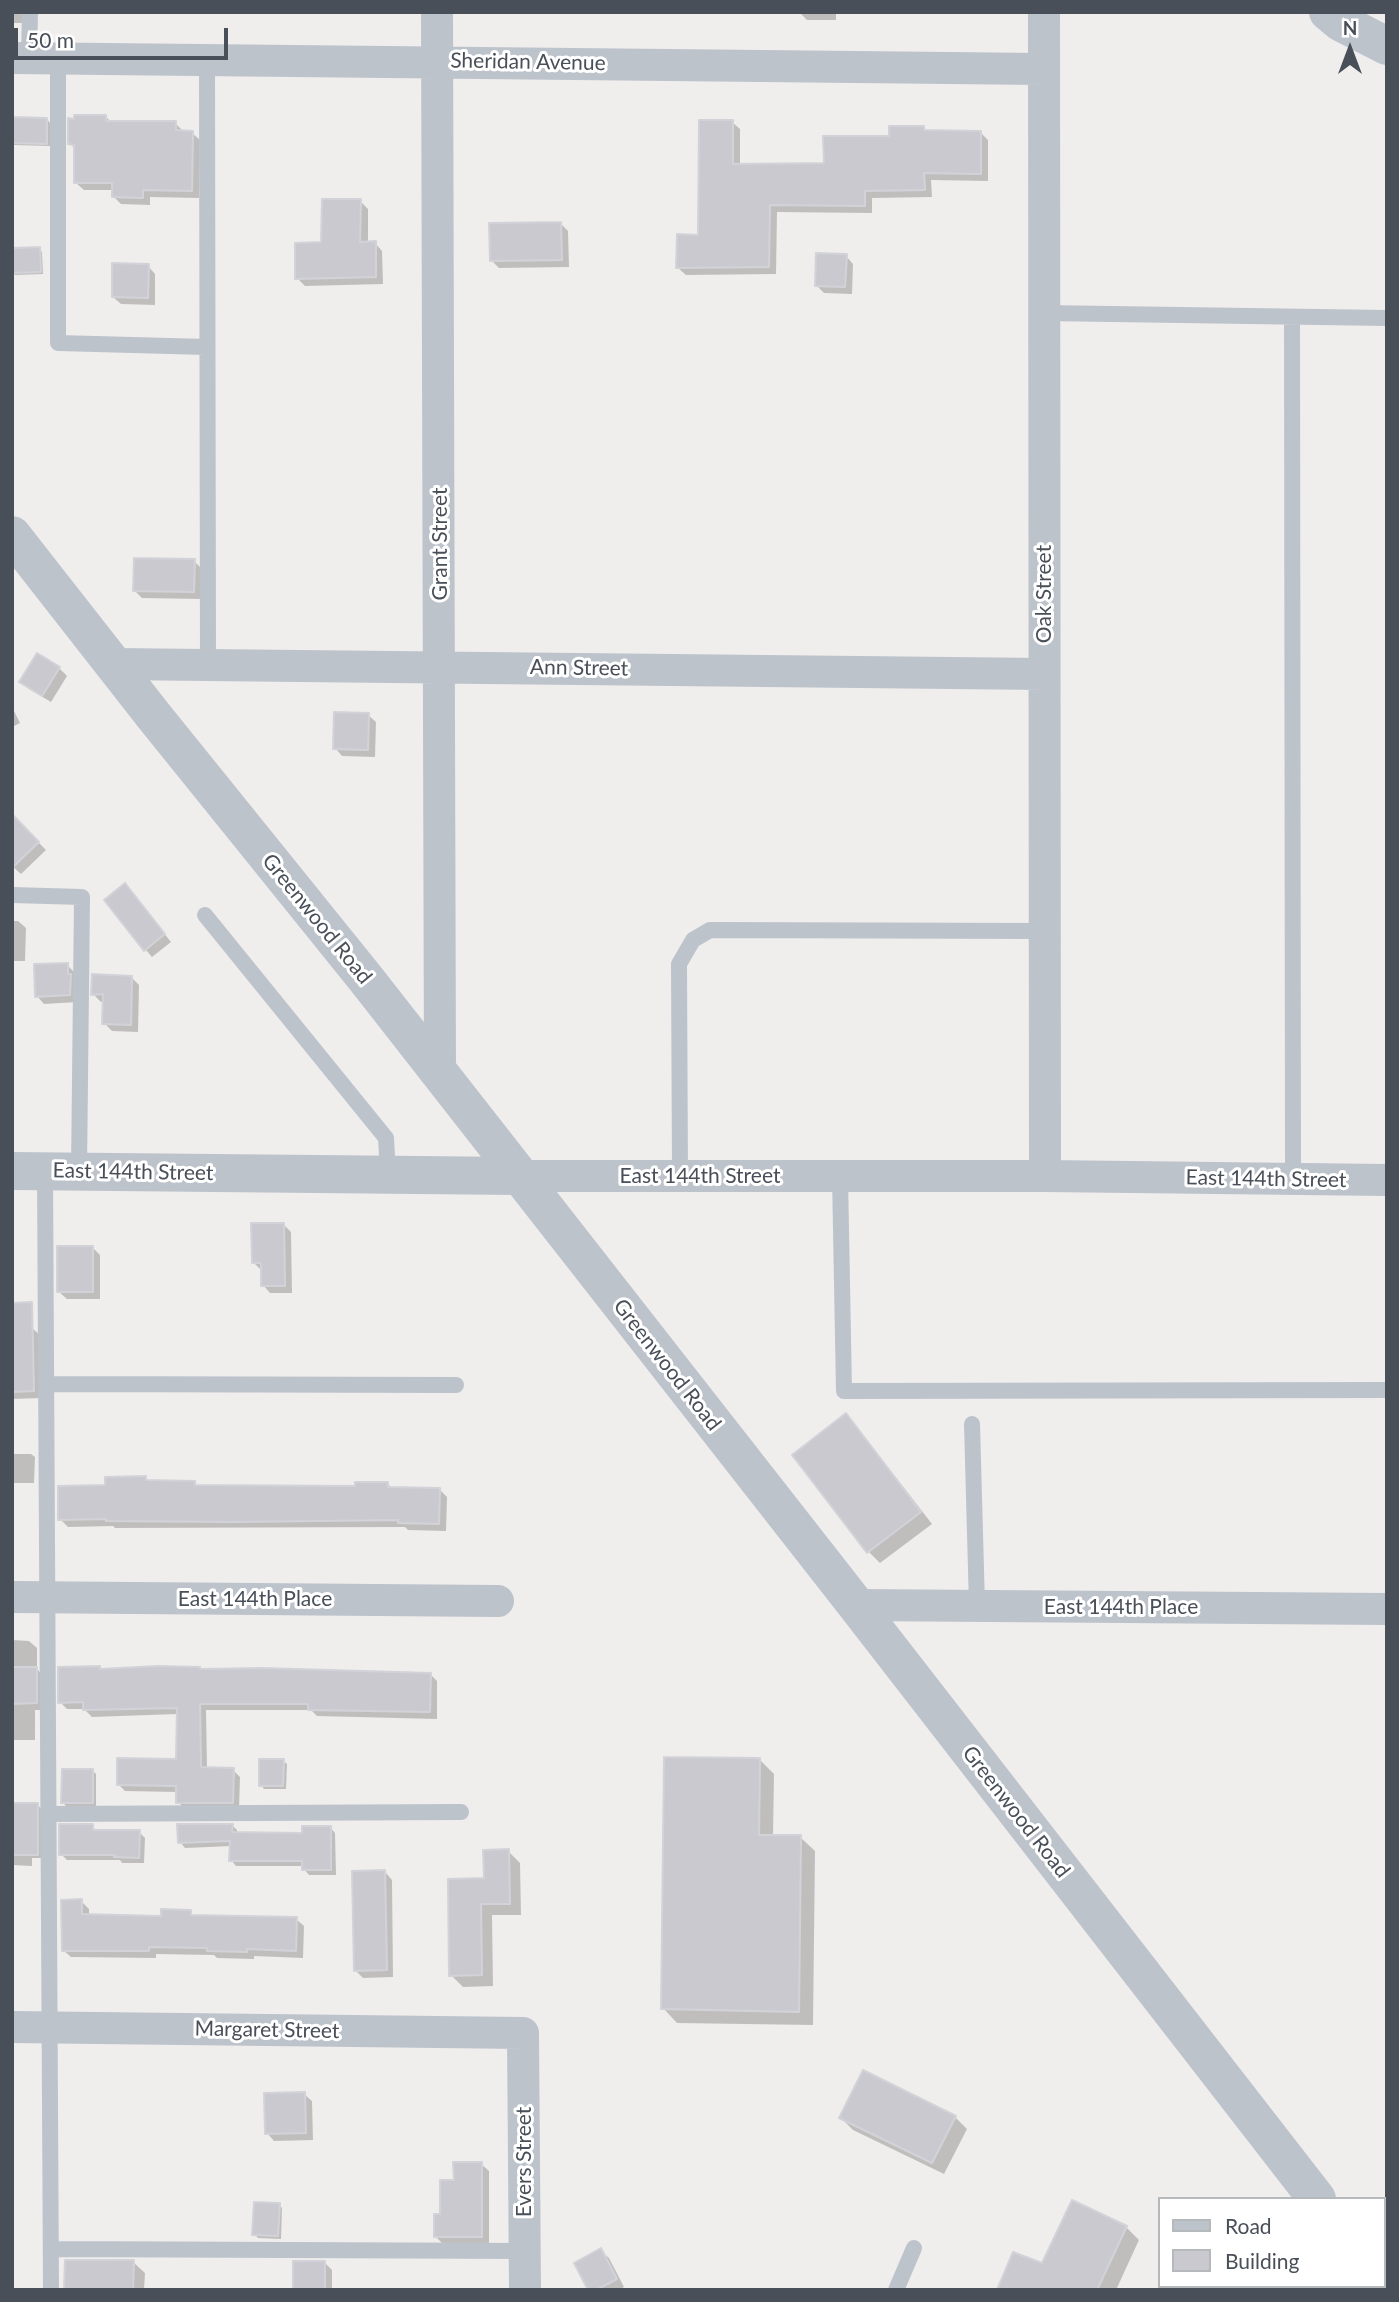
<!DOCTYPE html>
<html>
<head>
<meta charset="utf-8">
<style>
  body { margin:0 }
  #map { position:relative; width:1399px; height:2302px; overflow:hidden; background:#f0eded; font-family:Lato,sans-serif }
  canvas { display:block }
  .frame { position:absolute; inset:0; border:14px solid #484f58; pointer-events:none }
  .legend { position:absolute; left:1158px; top:2197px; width:228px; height:91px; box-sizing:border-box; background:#fff; border:2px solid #b6b9bc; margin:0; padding:9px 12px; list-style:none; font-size:21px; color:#484f58 }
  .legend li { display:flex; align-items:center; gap:14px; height:35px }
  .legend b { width:35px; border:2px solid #b6b9bc }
  .north { position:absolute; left:1315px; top:14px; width:70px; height:70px; -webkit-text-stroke:5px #fff; paint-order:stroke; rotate:0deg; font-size:19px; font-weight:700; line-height:28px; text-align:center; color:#484f58 }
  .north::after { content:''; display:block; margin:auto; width:24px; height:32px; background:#484f58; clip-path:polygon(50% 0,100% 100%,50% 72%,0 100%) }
  .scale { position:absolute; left:14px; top:28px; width:214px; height:32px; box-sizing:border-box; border:4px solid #484f58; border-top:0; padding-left:9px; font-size:21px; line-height:24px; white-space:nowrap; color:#484f58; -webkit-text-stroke:5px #fff; paint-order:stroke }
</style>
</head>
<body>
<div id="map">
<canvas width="1399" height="2302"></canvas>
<div class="frame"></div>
<ul class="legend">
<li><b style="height:9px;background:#bdc3cb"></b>Road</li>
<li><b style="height:19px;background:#c9c9cf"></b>Building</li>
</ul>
<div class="north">N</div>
<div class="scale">50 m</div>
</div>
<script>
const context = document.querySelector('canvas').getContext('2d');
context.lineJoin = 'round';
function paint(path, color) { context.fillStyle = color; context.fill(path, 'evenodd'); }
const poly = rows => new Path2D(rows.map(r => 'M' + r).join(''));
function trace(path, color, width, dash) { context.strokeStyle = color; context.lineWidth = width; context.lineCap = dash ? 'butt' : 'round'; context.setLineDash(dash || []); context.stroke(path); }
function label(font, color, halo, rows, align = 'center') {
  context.font = font + ' Lato,sans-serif'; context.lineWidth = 6; context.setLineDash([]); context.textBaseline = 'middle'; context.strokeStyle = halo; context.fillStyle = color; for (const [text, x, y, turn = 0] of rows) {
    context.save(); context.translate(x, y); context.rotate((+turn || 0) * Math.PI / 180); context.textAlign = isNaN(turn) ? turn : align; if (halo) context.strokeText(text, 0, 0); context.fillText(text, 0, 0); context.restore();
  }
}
paint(poly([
  [12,12,26,12,26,23,12,23],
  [799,12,836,12,836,20,807,20],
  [106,117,112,123,175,123,183,131,192,133,200,140,199,198,150,197,150,205,121,204,114,197,114,190,84,190,76,183,76,149,70,144],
  [12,118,47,119,50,123,50,146,14,145,12,143],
  [732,122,740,129,740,165,826,164,891,137,923,127,928,132,981,133,988,140,988,181,931,180,932,197,872,198,872,213,777,212,776,274,686,275,678,268,699,236],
  [360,201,368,209,368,243,375,243,382,251,383,284,305,286,297,278],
  [561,224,568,231,569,267,499,268,491,260],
  [39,249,42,252,43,274,15,275,12,272],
  [846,256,853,264,852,294,824,293,817,286],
  [148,266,155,274,155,305,121,304,113,297],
  [194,561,202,569,201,599,142,598,135,591],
  [59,668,67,676,51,702,29,689,22,681],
  [12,707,20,723,12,727],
  [368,715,376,722,375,757,342,756,335,748],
  [12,816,46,850,21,874,12,866],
  [132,893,171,942,152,957,145,949],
  [12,921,18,921,26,928,25,961,12,961],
  [67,965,75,973,77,1002,44,1004,37,996],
  [131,977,139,985,138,1032,112,1031,104,1023,104,1001,101,1002,93,994],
  [284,1225,291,1232,292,1293,270,1293,263,1285,261,1270,253,1262],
  [92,1247,100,1255,100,1299,67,1299,59,1292],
  [12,1328,32,1328,40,1335,41,1398,12,1399],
  [846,1416,857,1427,932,1524,880,1563,869,1552,794,1455],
  [12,1454,31,1454,35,1457,34,1483,12,1483],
  [145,1478,150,1482,194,1483,198,1487,357,1487,388,1484,392,1488,439,1489,447,1497,446,1531,408,1530,405,1527,115,1528,113,1526,68,1527,60,1519,107,1487],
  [12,1640,29,1641,37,1648,37,1669,44,1677,44,1710,35,1710,35,1740,12,1740],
  [102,1671,430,1674,437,1681,437,1719,317,1716,311,1710,206,1710,207,1769,233,1770,240,1777,239,1809,185,1809,178,1802,178,1792,125,1791,118,1784,177,1761,178,1714,92,1717,84,1709,67,1709,60,1702],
  [759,1759,774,1774,773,1837,800,1837,815,1851,813,2025,677,2023,663,2008],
  [283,1761,287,1764,286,1789,264,1789,261,1785],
  [93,1771,96,1774,96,1806,66,1806,63,1803],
  [12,1805,37,1805,41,1808,41,1858,32,1858,32,1866,12,1865],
  [232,1825,237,1830,237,1833,304,1835,330,1827,335,1833,336,1875,309,1875,304,1869,304,1866,236,1866,231,1860,232,1846,185,1848,180,1842],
  [92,1826,97,1831,139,1832,145,1838,144,1863,122,1863,120,1860,67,1860,61,1854],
  [508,1851,520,1863,521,1915,492,1915,493,1986,463,1987,451,1975,485,1880],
  [385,1872,392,1880,393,1977,363,1978,355,1970],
  [81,1901,89,1909,89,1916,163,1918,190,1912,195,1917,296,1919,304,1926,303,1958,254,1956,254,1959,217,1958,214,1955,156,1954,156,1958,71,1957,63,1950],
  [304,2094,312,2101,313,2140,274,2141,267,2133],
  [955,2117,967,2129,944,2174,853,2130,841,2118],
  [481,2164,489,2171,489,2244,443,2244,435,2236,455,2182],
  [279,2205,282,2208,281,2239,258,2238,254,2234],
  [1126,2227,1139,2240,1116,2290,999,2290,1043,2266],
  [601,2251,609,2258,624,2287,618,2290,590,2290],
  [133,2262,145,2273,144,2290,66,2290],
  [324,2262,332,2270,332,2290,295,2290]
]), '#0003');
const building = poly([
  [74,115,106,115,106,121,176,121,176,130,193,131,192,191,143,190,143,198,112,197,112,183,74,183,74,145,68,144,68,118,74,119,74,115],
  [12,117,47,118,47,144,12,143,12,117],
  [699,120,733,120,733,164,824,163,823,136,889,136,889,126,924,126,924,130,981,131,981,174,924,173,925,190,865,191,865,206,770,205,769,267,676,268,677,234,698,235,699,120],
  [322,199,361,199,360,242,376,241,376,277,295,279,295,243,321,242,322,199],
  [561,222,562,260,490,261,489,223,561,222],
  [40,247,41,272,12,273,12,248,40,247],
  [816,253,847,254,845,287,815,286,816,253],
  [112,263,149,264,148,298,112,297,112,263],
  [134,558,195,559,194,592,133,591,134,558],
  [37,653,60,667,42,696,19,682,37,653],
  [334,712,369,713,368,750,333,749,334,712],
  [12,814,39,842,12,868,12,814],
  [125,883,165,934,144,951,104,900,125,883],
  [68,963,68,974,71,974,70,995,35,997,34,964,68,963],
  [92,974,132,976,131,1025,102,1024,103,994,91,995,92,974],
  [251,1223,284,1223,285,1286,261,1286,261,1263,252,1263,251,1223],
  [57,1246,93,1246,93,1292,57,1292,57,1246],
  [32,1302,34,1391,12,1392,12,1303,32,1302],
  [846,1413,921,1512,867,1553,792,1455,846,1413],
  [146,1476,146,1480,195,1481,195,1485,355,1486,355,1482,388,1482,388,1487,440,1488,439,1524,398,1523,398,1520,233,1522,106,1521,106,1519,58,1520,58,1486,105,1485,105,1477,146,1476],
  [100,1666,100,1669,158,1666,200,1667,200,1669,262,1668,431,1673,430,1712,308,1710,308,1704,200,1704,201,1767,234,1768,233,1803,176,1803,176,1786,117,1785,117,1758,176,1759,177,1708,83,1710,83,1702,58,1703,58,1667,100,1666],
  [12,1667,37,1667,37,1703,12,1704,12,1667],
  [664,1757,760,1758,759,1835,801,1835,799,2012,661,2009,664,1757],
  [259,1759,284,1759,283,1786,259,1786,259,1759],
  [62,1769,93,1769,93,1803,61,1803,62,1769],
  [12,1803,38,1803,38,1855,12,1855,12,1803],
  [59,1824,93,1824,93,1830,140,1830,139,1858,114,1857,115,1855,59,1855,59,1824],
  [177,1824,233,1824,232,1832,302,1833,302,1826,331,1826,331,1870,302,1870,302,1861,229,1861,230,1841,178,1843,177,1824],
  [509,1849,510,1904,481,1904,482,1975,449,1976,448,1879,484,1878,483,1850,509,1849],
  [385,1870,387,1970,354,1971,352,1871,385,1870],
  [82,1899,82,1914,161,1916,161,1909,191,1910,191,1915,297,1917,296,1951,247,1949,247,1952,207,1951,207,1948,149,1947,149,1951,62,1951,61,1900,82,1899],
  [863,2070,956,2116,932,2163,839,2118,863,2070],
  [305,2092,306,2133,265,2134,264,2093,305,2092],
  [453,2162,482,2162,482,2237,434,2237,434,2214,440,2214,440,2180,454,2180,453,2162],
  [1072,2200,1127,2226,1097,2290,997,2290,1013,2252,1042,2263,1072,2200],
  [254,2202,280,2203,278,2236,252,2235,254,2202],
  [601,2248,617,2279,596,2290,588,2290,574,2263,601,2248],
  [65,2260,134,2260,133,2290,64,2290,65,2260],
  [293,2261,325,2261,325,2290,293,2290,293,2261]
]);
paint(building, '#c9c9cf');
trace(building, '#d2d3d8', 2);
trace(poly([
  [29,58,30,12],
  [58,58,58,343,207,347],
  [207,60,208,665],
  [1043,313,1387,318],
  [1292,317,1293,1179],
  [12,895,82,897,79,1171],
  [205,915,386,1138,388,1174],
  [45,1171,51,2290],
  [680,1176,679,964,693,940,710,930,1044,931],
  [840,1176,844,1391,1387,1390],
  [46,1384,456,1385],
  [972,1424,977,1606],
  [48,1814,461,1812],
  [51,2249,524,2251],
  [896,2290,914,2248]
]), '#bdc3cb', 16);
trace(poly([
  [437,12,440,1075],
  [1044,12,1045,1176],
  [12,58,1043,69],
  [113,664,1044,674],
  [518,1176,1045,1176,1387,1180],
  [12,1597,498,1601],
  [856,1605,1387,1609],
  [12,2027,523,2033,525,2290]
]), '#bdc3cb', 32);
trace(poly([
  [1328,12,1340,22,1387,46],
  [12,535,153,715,366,979,856,1605,1317,2199],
  [12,1171,518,1176],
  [1383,2285,1387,2289]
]), '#bdc3cb', 38);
label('21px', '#484f58', '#fff', [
  ["Sheridan Avenue",528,62,1],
  ["Grant Street",440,544,-90],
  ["Oak Street",1044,594,-90],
  ["Ann Street",579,668,1],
  ["Greenwood Road",317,919,51],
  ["East 144th Street",133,1172,1],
  ["East 144th Street",700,1176],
  ["East 144th Street",1266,1179,1],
  ["Greenwood Road",667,1365,52],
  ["East 144th Place",255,1599],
  ["East 144th Place",1121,1607],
  ["Greenwood Road",1016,1812,52],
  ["Margaret Street",267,2030,1],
  ["Evers Street",524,2162,-90]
]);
</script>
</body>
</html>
